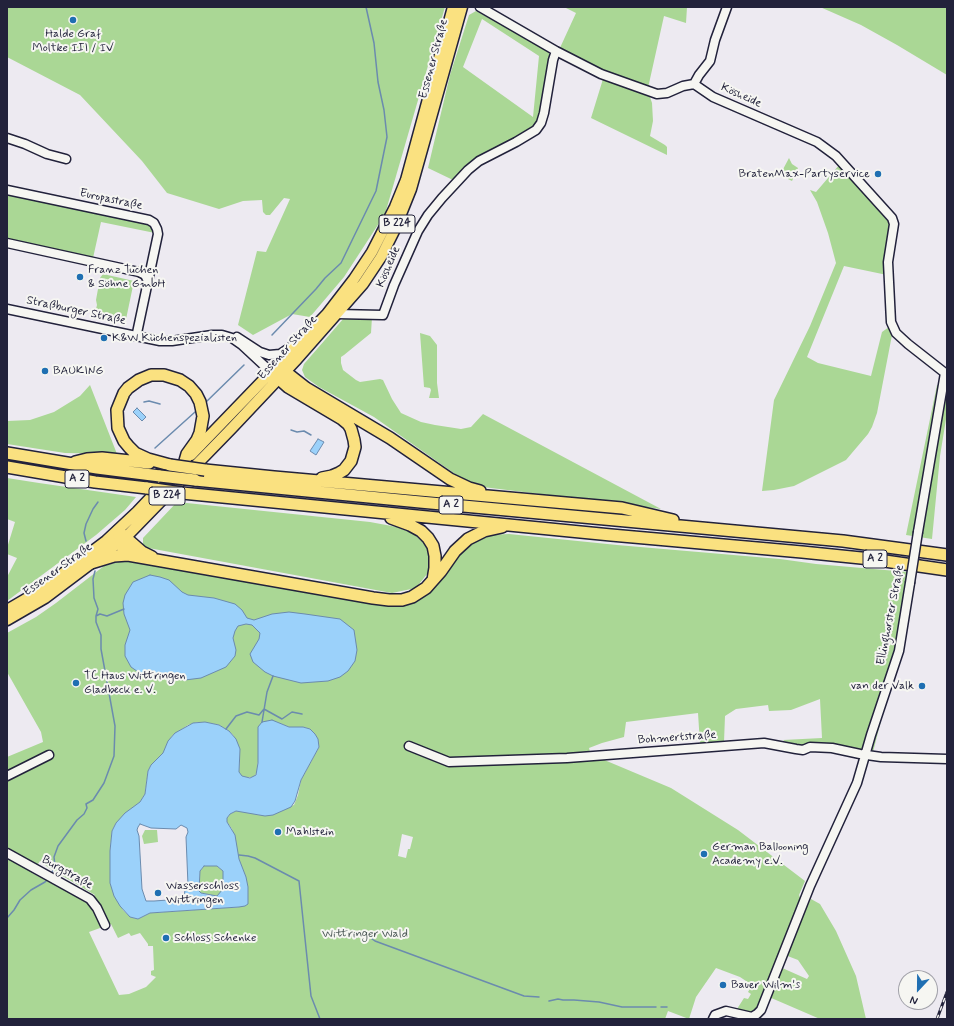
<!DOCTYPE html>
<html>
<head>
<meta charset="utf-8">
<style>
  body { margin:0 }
  #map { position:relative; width:954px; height:1026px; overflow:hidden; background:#edeaf1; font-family:Mynerve,sans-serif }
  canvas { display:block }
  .frame { position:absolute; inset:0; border:8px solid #22223b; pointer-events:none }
  .north { position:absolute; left:898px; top:970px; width:40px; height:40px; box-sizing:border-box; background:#f6f6f2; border:1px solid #a1a1a9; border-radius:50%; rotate:202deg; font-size:11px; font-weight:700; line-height:16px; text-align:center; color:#22223b }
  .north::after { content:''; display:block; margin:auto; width:14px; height:18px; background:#1f6fb2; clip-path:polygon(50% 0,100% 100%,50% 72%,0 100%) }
</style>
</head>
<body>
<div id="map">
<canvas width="954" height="1026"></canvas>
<div class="frame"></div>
<div class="north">N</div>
</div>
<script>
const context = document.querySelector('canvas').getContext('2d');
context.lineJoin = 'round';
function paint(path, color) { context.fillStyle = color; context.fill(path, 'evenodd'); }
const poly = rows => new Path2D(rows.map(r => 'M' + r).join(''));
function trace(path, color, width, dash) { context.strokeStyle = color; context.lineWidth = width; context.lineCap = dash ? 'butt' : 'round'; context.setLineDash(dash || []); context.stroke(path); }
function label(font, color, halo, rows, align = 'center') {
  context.font = font + ' Mynerve,sans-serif'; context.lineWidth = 4; context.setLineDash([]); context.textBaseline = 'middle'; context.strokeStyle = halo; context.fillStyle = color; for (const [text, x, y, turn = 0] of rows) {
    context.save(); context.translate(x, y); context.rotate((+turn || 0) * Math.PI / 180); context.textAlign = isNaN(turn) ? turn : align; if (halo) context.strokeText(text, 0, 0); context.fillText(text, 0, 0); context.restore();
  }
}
paint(poly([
  [7,7,445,7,385,214,344,277,310,317,292,314,253,335,238,325,257,251,266,252,290,199,284,198,270,215,266,215,263,212,262,200,243,201,219,209,167,193,142,161,80,95,7,57],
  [564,7,687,7,686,23,664,16,648,88,604,72,559,50,576,13],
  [820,7,947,7,947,75,897,45,861,25],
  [476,11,549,51,549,67,538,124,453,180,428,168,450,75,469,15],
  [482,19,539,56,533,117,463,67],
  [603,79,650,97,652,103,653,121,650,136,665,145,667,147,667,155,591,118],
  [789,158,792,164,798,168,792,181,780,175],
  [840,164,890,222,887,275,844,266,807,357,818,363,871,376,882,332,889,327,892,335,877,413,872,427,868,434,846,460,794,486,774,490,762,491,774,400,810,326,836,263,828,233,817,202,810,190,816,192],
  [7,193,147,223,154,229,155,233,101,222,93,258,7,239],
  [103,274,134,281,125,324,94,317,97,305,96,300,100,278],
  [372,317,371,333,344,355,341,357,341,363,343,370,356,380,360,382,380,379,383,380,392,399,401,413,421,422,435,425,461,429,471,427,483,414,661,509,483,487,474,485,465,481,374,417,319,387,305,377,302,370,304,364,344,318],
  [420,333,430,336,437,345,437,383,439,398,429,398,431,390,430,388,424,387],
  [947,381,947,413,940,456,932,539,906,535,937,385,945,386],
  [90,385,117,454,65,453,7,444,7,421,30,420,54,412,80,396],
  [7,478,39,483,136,497,125,510,96,535,7,601,7,577,17,558,7,554,7,548,15,522,7,519],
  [177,502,370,522,397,527,414,534,431,550,431,569,416,588,392,593,143,547,143,538],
  [509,534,617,545,780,559,816,564,908,572,901,632,880,701,885,705,873,752,803,749,789,745,783,740,822,738,820,699,791,710,769,711,768,705,736,709,725,716,724,742,700,744,698,713,626,722,624,737,602,743,589,748,590,752,623,750,602,759,671,788,738,830,805,881,799,895,801,900,758,1009,752,1013,748,1013,737,1009,744,998,748,999,751,994,748,992,752,985,740,977,716,968,696,997,689,1019,668,1011,665,1019,7,1019,7,757,43,742,41,732,7,672,7,633,36,617,56,603,104,566,126,560,354,601,391,606,406,604,423,597,434,587,458,554,470,542,486,535],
  [198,722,210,723,219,725,229,731,233,735,240,749,239,772,240,775,245,777,254,777,257,772,259,750,258,727,276,722,289,727,303,727,310,729,315,734,319,747,301,780,298,795,294,805,259,815,250,812,236,811,230,814,227,818,227,822,232,829,239,859,248,887,239,907,150,913,138,919,130,917,123,910,110,883,110,851,112,831,116,823,140,802,145,794,148,771,151,765,163,753,172,736,188,725],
  [402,834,413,837,410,849,408,849,406,858,398,856],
  [40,861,49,868,95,895,88,903,32,873],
  [111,924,118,938,129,933,131,936,140,933,148,944,148,946,153,946,154,970,151,971,151,975,156,977,146,987,129,994,119,995,89,932],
  [145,830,157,830,158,842,144,844,142,836],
  [204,866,217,866,223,871,223,889,221,893,217,896,201,893,199,891,200,871],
  [811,899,820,904,836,931,856,976,866,1019,820,1019,769,997,780,967,807,979,809,976,798,960,785,955,795,929]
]), '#aad795');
const water = poly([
  [137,408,146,417,142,421,133,412,137,408],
  [318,439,324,442,316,455,310,451,318,439],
  [150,575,160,577,169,580,182,592,188,595,214,598,235,604,242,610,247,618,254,620,272,614,289,612,305,614,340,619,354,630,357,650,355,661,348,671,340,677,328,681,301,683,273,676,265,672,253,662,250,654,259,639,260,633,252,625,246,624,238,626,235,631,233,638,236,650,235,656,226,667,201,678,185,680,144,676,131,667,125,656,125,645,130,630,124,614,123,603,125,595,133,582,150,575],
  [272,720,289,727,303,727,310,729,315,734,318,739,319,747,301,780,295,801,291,807,273,815,265,816,236,811,230,814,227,818,227,822,235,835,239,859,246,877,248,887,248,904,245,906,239,907,150,913,138,919,130,917,120,906,114,896,110,883,110,851,112,831,116,823,125,813,140,802,145,794,148,771,151,765,163,753,168,741,175,733,193,723,205,722,219,725,229,731,236,739,240,749,239,772,242,776,250,778,256,775,258,763,258,727,262,722,272,720],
  [140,824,151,828,176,829,181,825,187,828,188,832,186,837,188,885,187,888,185,890,184,897,169,898,168,900,154,901,146,901,142,889,139,836,137,830,138,827,140,824],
  [204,866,217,866,223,871,223,889,217,896,201,893,199,891,200,871,204,866]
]);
paint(water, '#9bd1fa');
trace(water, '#6b8bae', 1);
trace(poly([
  [272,335,316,289,325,278,341,263,376,191,387,137,384,110,378,82,374,43,366,7],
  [144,402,149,401,160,404],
  [205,403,244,365],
  [291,430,297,432,304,431,311,435],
  [155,448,195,412],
  [86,541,84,533,86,524,93,509,98,502],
  [95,571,93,579,94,598,98,609,96,616],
  [262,722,267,692,273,676],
  [226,729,236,716,247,712,259,715,264,709,282,719,292,712,302,714],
  [239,855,248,856,255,858,299,881,311,996,320,1019],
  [51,874,55,866,54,857,58,846,77,820,84,814,87,808,86,804,93,800,104,783,114,756,115,726,101,649,101,635,96,622,96,616,100,614,107,616,124,609],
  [7,918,14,910,20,900,31,890,45,882,48,879],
  [374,934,372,939,375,941,524,996,539,997],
  [549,1001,558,999,563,1000,574,1000,599,1002,622,1007,656,1007],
  [661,1007,667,1007]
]), '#6b8bae', 1.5);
const minor = poly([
  [480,7,556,51,601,74,657,94,667,93,683,86,694,84,713,97,817,142,836,156,892,218,894,224,888,262,891,322,896,333,908,344,945,373,918,532],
  [694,84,699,75,710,61,715,40,727,7],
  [7,138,25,144,47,154,66,159],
  [7,190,149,220,154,223,157,229,158,234,137,333,141,337],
  [7,243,139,272,145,275,148,281],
  [7,309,160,341,172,341,212,335,222,335,232,338,242,345,271,372],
  [337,314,383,315,394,285,418,231,428,215,442,198,468,170,479,161,516,142,536,130,541,123,544,113,553,60,556,51],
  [237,337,260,352,269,355,280,354,292,346],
  [409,746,449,762,567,758,764,743,796,749,803,750,810,747,832,748,860,754,881,757,947,759],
  [7,776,49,755],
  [7,853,90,899,97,908,105,925],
  [713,1019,715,1015,726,1011,752,1017,757,1014,761,1010,810,886,857,783,871,735,899,651,910,583]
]);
const major = poly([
  [191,455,327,314,354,279,372,252,395,207,406,180,453,7],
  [7,610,41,590,106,541,137,512,174,473],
  [7,620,45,598,126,537,232,428,297,359,363,284,381,257,395,229,411,189,462,7]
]);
const highway = poly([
  [278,366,306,388,390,438,450,479,469,488,480,491],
  [271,372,288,387,342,419,348,424,351,429,354,440,355,447,351,461,344,470,339,473,332,476,322,478],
  [7,453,97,468,160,476],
  [75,462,87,459,102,458,149,463],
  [170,465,148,459,135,453,129,447,124,441,118,428,117,410,124,393,128,388,139,380,151,375,164,375,180,380,189,386,196,394,200,402,203,416,200,433,197,440,187,454,185,461],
  [7,467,95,482,147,488],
  [205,470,274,477,622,508,673,520],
  [195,480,420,502,843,541,947,555],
  [182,493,611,535,802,552,871,559,947,570],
  [391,518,410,525,421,531,428,538,433,546,435,556,435,568,433,580],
  [118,531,142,552,152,557],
  [118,531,122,547,128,555],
  [91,563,114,556,128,555,373,598,389,600,402,600,412,597,426,588,441,571,455,551,468,539,484,531,502,527]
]);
trace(minor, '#22223b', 11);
trace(major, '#22223b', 13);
trace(highway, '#22223b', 14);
trace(minor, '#f6f6f2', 8);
trace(major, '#fae180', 10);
trace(highway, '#fae180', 11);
const rail = poly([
  [937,1019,947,992]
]);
trace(rail, '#22223b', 3);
trace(rail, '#f6f6f2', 1.5, [4.5]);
const minorBridge = poly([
  [910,583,918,532]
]);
const highwayBridge = poly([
  [170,465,205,470],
  [160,476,195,480],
  [147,488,182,493]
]);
trace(minorBridge, '#22223b', 11, []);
trace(highwayBridge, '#22223b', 14, []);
trace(minorBridge, '#f6f6f2', 8);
trace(highwayBridge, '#fae180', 11);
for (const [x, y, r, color] of [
  [73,20,4,"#1f6fb2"],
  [878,174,4,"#1f6fb2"],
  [80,277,4,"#1f6fb2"],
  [104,338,4,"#1f6fb2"],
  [45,371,4,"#1f6fb2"],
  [76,683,4,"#1f6fb2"],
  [922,686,4,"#1f6fb2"],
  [278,832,4,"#1f6fb2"],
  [704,854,4,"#1f6fb2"],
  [158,893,4,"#1f6fb2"],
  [166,938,4,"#1f6fb2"],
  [723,985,4,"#1f6fb2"]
]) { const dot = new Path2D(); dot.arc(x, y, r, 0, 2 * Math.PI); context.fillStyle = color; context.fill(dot); trace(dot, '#f6f6f2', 1.5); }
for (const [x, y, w] of [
  [397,224,36],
  [77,479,24],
  [167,496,36],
  [451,505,24],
  [875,559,24]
]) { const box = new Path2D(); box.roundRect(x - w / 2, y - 9, w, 18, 3); context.fillStyle = '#f6f6f2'; context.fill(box); trace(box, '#22223b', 1); }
label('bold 11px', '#22223b', null, [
  ["B 224",397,224],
  ["A 2",77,479],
  ["B 224",167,496],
  ["A 2",451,505],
  ["A 2",875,559]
]);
label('12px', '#22223b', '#f6f6f2', [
  ["Halde Graf",73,34,"center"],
  ["Moltke III / IV",73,48,"center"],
  ["BratenMax-Partyservice",870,174,"right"],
  ["Franz Tuchen",88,270],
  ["& Söhne GmbH",88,284],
  ["K&W Küchenspezialisten",112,338],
  ["BAUKING",53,371],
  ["TC Haus Wittringen",84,676],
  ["Gladbeck e. V.",84,690],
  ["van der Valk",914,686,"right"],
  ["Mahlstein",286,832],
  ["German Ballooning",712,847],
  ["Academy e.V.",712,861],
  ["Wasserschloss",166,886],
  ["Wittringen",166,900],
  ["Schloss Schenke",174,938],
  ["Bauer Wilm's",731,985]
], 'left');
label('12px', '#22223b', '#f6f6f2', [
  ["Essener Straße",434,59,-75],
  ["Kösheide",741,96,24],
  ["Europastraße",111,200,12],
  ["Kösheide",389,267,-67],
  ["Straßburger Straße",76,311,12],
  ["Essener Straße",288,348,-48],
  ["Essener Straße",58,570,-36],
  ["Ellinghorster Straße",891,615,-79],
  ["Bohmertstraße",677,738,-4],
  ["Burgstraße",67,873,29]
]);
label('12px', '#4b5856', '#f6f6f2', [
  ["Wittringer Wald",365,934]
]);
</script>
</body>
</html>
